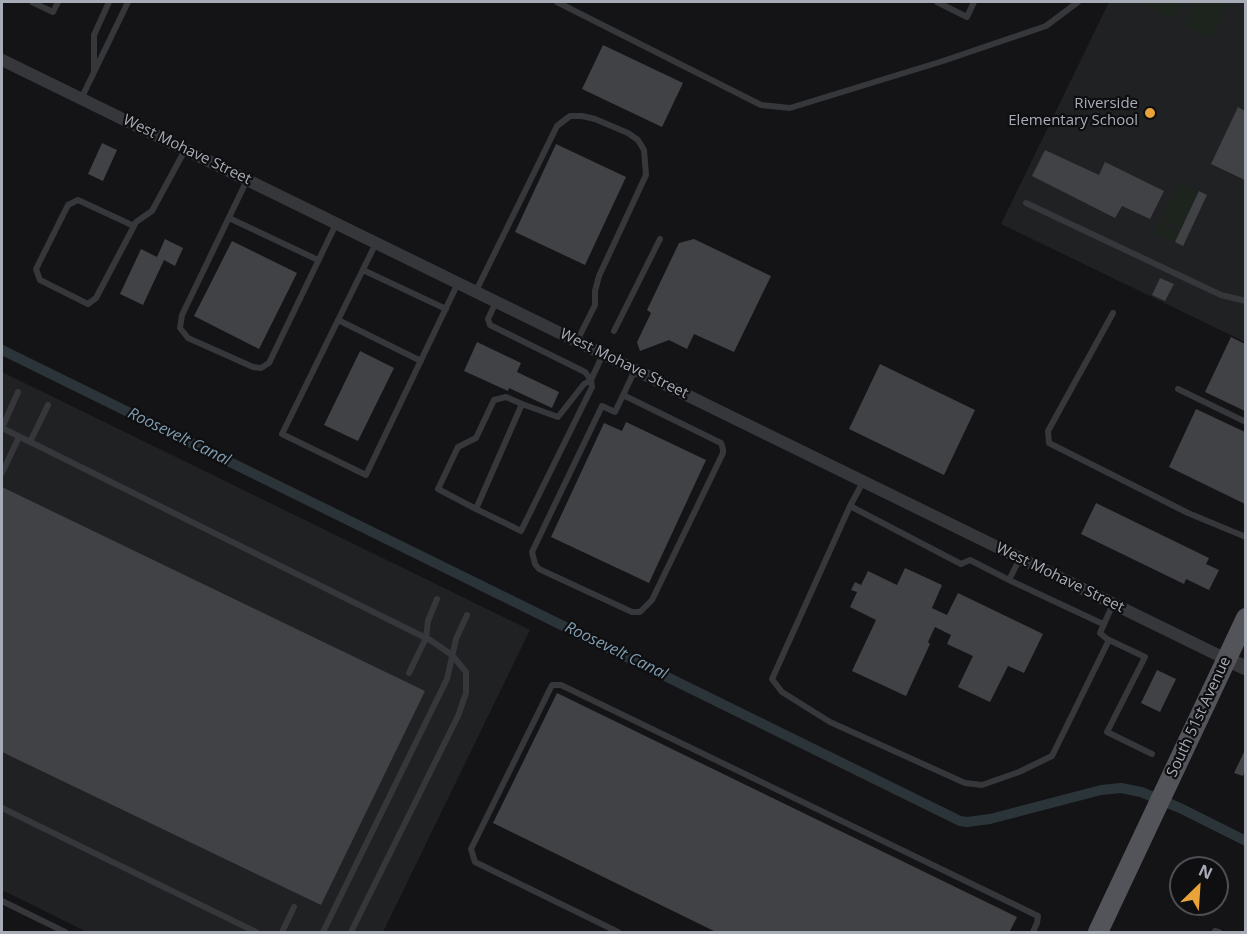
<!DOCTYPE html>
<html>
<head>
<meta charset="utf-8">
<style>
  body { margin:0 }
  #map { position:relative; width:1247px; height:934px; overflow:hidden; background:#141416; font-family:"Open Sans",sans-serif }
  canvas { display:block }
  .frame { position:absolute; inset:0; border:3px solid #a7acb6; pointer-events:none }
  .north { position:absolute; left:1169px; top:856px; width:60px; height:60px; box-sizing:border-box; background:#0f0f11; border:2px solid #4c4e53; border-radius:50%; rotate:25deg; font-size:16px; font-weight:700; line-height:24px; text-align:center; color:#a7acb6 }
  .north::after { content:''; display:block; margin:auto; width:21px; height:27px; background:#eaa338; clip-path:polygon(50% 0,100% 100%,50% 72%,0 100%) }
</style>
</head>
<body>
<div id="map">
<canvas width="1247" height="934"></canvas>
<div class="frame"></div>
<div class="north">N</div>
</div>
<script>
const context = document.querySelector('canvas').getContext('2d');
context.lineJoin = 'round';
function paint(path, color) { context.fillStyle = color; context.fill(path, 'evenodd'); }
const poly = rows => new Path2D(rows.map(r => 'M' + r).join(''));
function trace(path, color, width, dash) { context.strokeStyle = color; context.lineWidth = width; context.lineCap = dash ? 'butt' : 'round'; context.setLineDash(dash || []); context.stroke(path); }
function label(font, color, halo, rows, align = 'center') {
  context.font = font + ' "Open Sans",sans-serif'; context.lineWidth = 4.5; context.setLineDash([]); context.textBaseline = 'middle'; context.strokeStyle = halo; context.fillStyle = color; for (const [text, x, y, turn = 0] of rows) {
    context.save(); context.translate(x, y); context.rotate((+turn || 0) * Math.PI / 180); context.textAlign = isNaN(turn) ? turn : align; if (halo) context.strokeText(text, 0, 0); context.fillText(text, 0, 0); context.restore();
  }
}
paint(poly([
  [1109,2,1245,2,1245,342,1001,224],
  [2,372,530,630,383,932,87,932,2,890]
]), '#202123');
paint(poly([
  [1148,2,1181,2,1172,20,1146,6],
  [1195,2,1228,2,1211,38,1184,25],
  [1178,183,1199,193,1182,229,1161,219],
  [1159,223,1180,233,1175,243,1154,233]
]), '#1d241d');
trace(poly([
  [2,350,960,821,967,822,990,819,1101,790,1121,788,1141,792,1180,808,1246,841]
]), '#2b3439', 10);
paint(poly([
  [603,45,683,83,662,127,582,89],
  [1238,107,1245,111,1245,180,1211,164],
  [102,143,117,150,103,181,88,174],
  [556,144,626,177,585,265,515,232],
  [1045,150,1099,175,1105,162,1164,191,1150,219,1122,206,1115,218,1032,176],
  [1199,191,1207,195,1183,246,1175,242],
  [165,239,183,248,175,266,164,260,143,305,120,294,141,249,157,257],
  [694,239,771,276,734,352,694,334,687,349,669,340,640,351,637,342,651,313,647,310,679,243],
  [232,241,297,273,259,349,194,316],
  [1160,278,1174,284,1165,301,1152,295],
  [1231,337,1245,344,1245,411,1205,392],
  [477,342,521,363,517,372,559,392,552,408,509,388,508,391,464,371],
  [360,351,394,368,358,441,324,425],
  [880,364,975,410,944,475,849,429],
  [1196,409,1245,432,1245,504,1169,467],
  [626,422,706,460,649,583,551,537,604,423,622,431],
  [2,487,425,691,321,905,2,752],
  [1096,503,1209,558,1206,564,1219,570,1209,590,1186,579,1184,584,1081,534],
  [905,568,942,585,932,608,947,615,958,593,1043,634,1024,673,1008,666,990,702,958,687,973,656,947,644,951,635,935,627,928,642,930,644,906,696,852,671,876,620,850,607,857,592,851,590,855,582,861,585,868,571,897,585],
  [1157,670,1176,679,1160,712,1141,703],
  [557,693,1017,917,1009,933,718,933,493,823],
  [1245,750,1245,770,1243,776,1234,773]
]), '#414246');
trace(poly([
  [32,2,53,12,58,2],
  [557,2,761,105,790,108,943,61,1046,26,1078,2],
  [937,2,967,17,974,2],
  [94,70,94,35,109,2],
  [81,99,128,2],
  [247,180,182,315,180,328,188,338,253,367,261,368,269,363,336,224],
  [1026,203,1221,295,1246,301],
  [229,218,318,260],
  [134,226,78,200,68,205,36,269,40,280,88,304,96,298,134,226,136,222,152,211,185,150],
  [376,243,282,434,366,475,458,283],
  [363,270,446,309],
  [476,291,557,126,570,116,582,116,595,119,628,133,638,140,644,150,646,175,599,276,595,291,595,305,577,341],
  [1113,313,1048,431,1049,443,1188,513,1246,537],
  [338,320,421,361],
  [614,331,660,239],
  [1178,389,1246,422],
  [18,392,2,428,430,640,452,655,466,672,466,693,458,716,351,932],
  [623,395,721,443,723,449,723,453,652,600,640,612,632,612,539,569,535,564,532,552,602,406,615,412,635,370],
  [522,404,558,417,584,384,591,380,603,354],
  [30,442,48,405],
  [2,473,19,437],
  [863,482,850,506,961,564,970,560,1009,580,1020,558],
  [850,506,772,679,782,692,830,722,965,783,982,785,1019,772,1052,756,1109,640],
  [476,509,522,404,506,397,494,400,476,438,458,447,438,489,476,509,507,524,521,531,592,387,591,380,585,372,490,325,488,319,496,302],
  [1009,580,1103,624],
  [1113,604,1100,633,1107,639,1145,657,1107,732,1152,754],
  [409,673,426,638,428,621,437,599],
  [2,808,256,932],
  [2,901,65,932],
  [282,932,294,907],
  [323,932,447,679,456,639,467,615],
  [618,932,475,862,471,849,552,685,561,685,1038,916,1037,923,1033,932],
  [1215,932,1215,931,1219,932]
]), '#35373b', 6);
trace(poly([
  [2,60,1226,659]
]), '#35373b', 12);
trace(poly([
  [1226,659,1246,668]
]), '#35373b', 15);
trace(poly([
  [1098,932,1246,618]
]), '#52545a', 20);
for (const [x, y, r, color] of [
  [1150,113,6,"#eaa338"]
]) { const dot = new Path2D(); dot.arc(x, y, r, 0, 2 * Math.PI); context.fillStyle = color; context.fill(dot); trace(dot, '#0f0f11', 2); }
label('15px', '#a7acb6', '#0f0f11', [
  ["Riverside",1138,104],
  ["Elementary School",1138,121]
], 'right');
label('15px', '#a7acb6', '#0f0f11', [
  ["West Mohave Street",187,150,26],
  ["West Mohave Street",624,364,26],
  ["West Mohave Street",1060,578,26],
  ["South 51st Avenue",1199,717,-65]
]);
label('italic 16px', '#7f9cb0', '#0f0f11', [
  ["Roosevelt Canal",179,437,26],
  ["Roosevelt Canal",616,651,26]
]);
</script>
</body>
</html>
